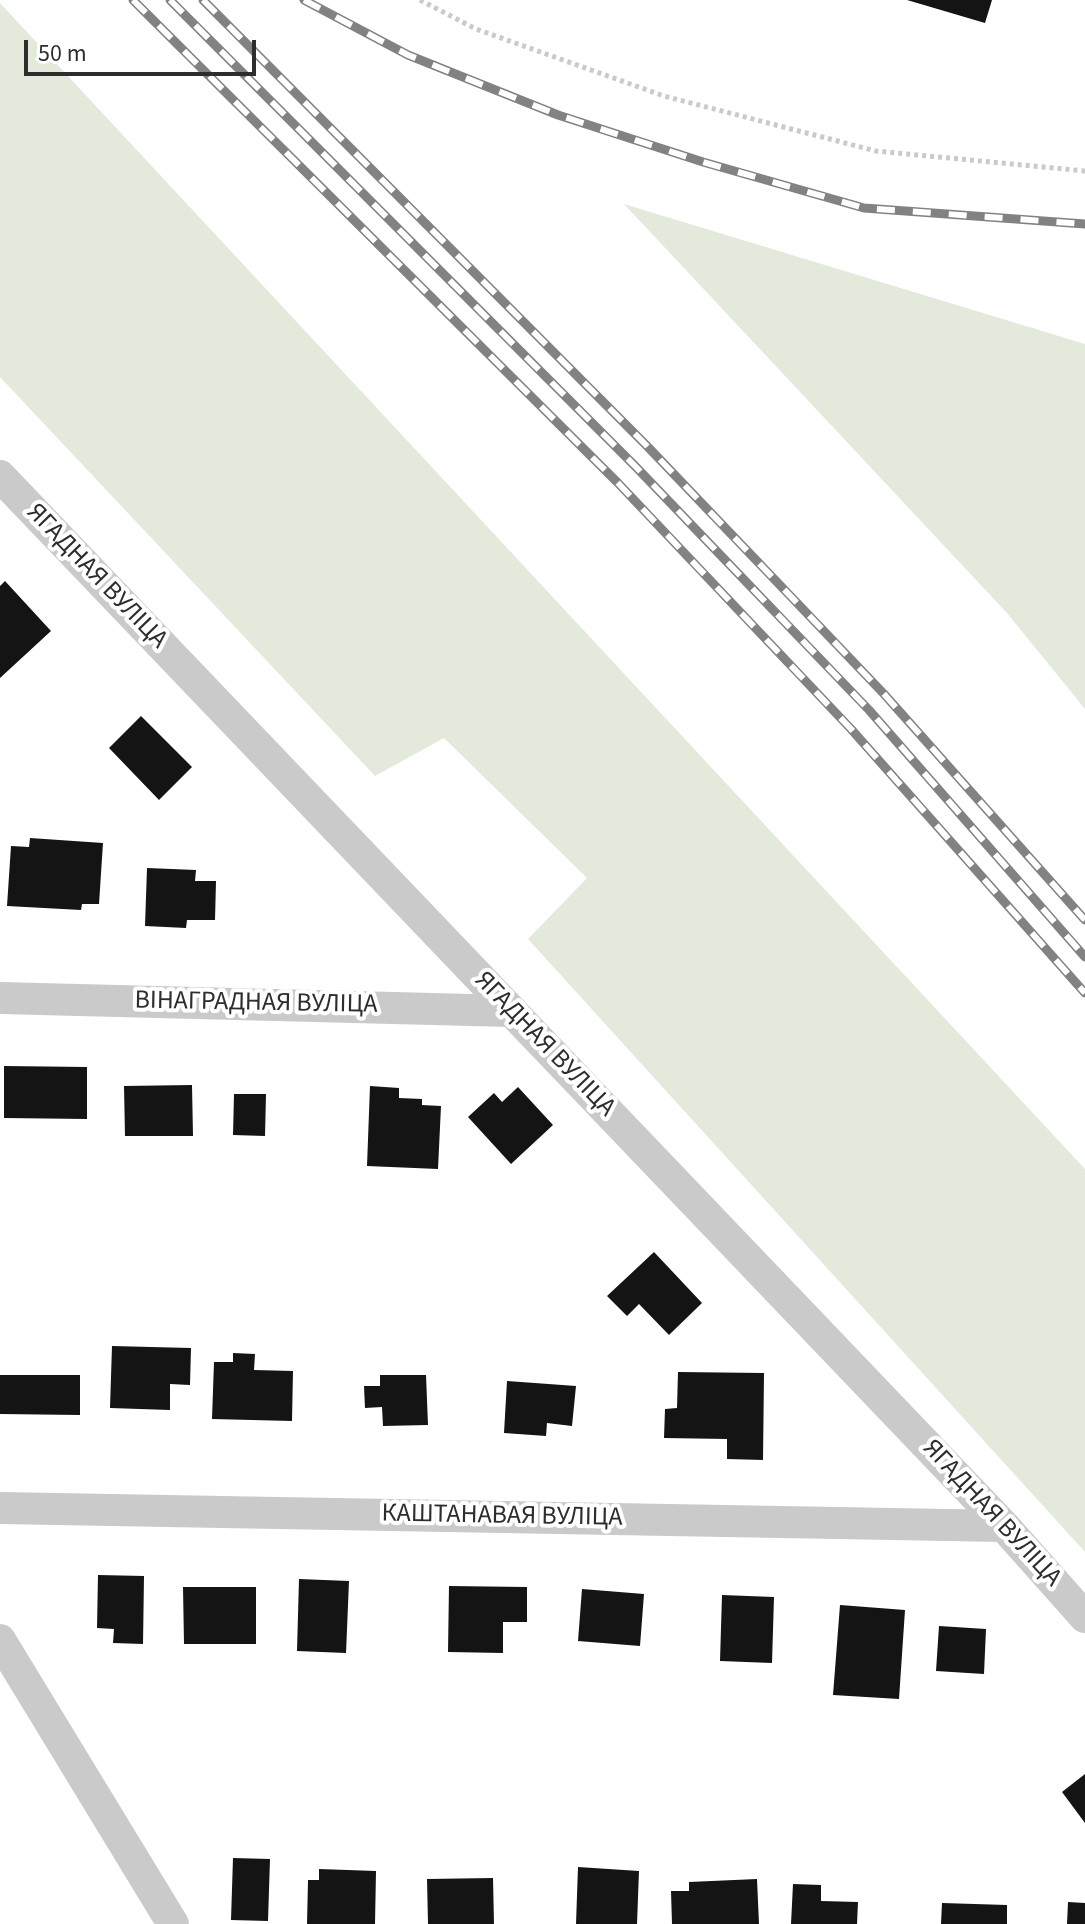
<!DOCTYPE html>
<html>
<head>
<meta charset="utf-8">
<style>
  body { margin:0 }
  #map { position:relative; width:1085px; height:1924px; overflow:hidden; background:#fff; font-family:"Source Sans 3",sans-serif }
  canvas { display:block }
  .scale { position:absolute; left:24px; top:40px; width:232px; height:36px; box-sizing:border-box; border:4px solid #2d2d2d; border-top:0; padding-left:10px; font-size:24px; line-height:28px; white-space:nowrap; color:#2d2d2d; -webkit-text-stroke:6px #fff; paint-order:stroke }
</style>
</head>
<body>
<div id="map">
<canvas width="1085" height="1924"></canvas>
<div class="scale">50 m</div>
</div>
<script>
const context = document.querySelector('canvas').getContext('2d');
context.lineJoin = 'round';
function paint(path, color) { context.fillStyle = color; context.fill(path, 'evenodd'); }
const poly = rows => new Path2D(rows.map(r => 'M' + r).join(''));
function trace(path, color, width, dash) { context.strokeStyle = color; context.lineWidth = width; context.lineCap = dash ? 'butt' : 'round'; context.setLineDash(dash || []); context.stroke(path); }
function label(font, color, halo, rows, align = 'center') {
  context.font = font + ' "Source Sans 3",sans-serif'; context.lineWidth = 8; context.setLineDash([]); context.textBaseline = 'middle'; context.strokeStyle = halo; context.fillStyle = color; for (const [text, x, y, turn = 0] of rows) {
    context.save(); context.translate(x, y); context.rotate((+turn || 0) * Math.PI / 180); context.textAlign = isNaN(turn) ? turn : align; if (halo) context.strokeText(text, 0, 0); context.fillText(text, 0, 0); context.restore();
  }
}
paint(poly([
  [0,3,1085,1169,1085,1552,528,939,587,878,444,738,375,776,0,377],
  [624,204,1085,344,1085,709,1007,613]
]), '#e4eadb');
paint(poly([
  [907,0,992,0,985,23],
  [5,581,51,631,0,678,0,586],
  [141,716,192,767,159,800,109,748],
  [30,838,103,843,99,904,82,904,81,910,7,906,11,846,29,847],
  [147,868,196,870,195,881,216,881,215,920,187,920,186,928,145,926],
  [4,1066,87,1067,87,1119,4,1118],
  [192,1085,193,1136,125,1136,124,1086],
  [370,1086,399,1088,399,1098,422,1099,422,1105,441,1106,438,1169,367,1166],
  [518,1087,553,1125,511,1164,468,1117,494,1093,502,1102],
  [234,1094,266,1094,265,1136,233,1135],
  [654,1252,702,1303,669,1335,639,1304,627,1316,607,1296],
  [112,1346,191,1348,190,1385,170,1384,170,1410,110,1408],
  [233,1353,255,1354,254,1370,293,1371,292,1421,212,1419,214,1362,233,1362],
  [678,1372,764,1373,763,1460,727,1459,727,1439,664,1438,665,1409,677,1408],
  [0,1375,80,1375,80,1415,0,1414],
  [380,1375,426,1375,428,1425,383,1426,382,1407,365,1408,364,1386,380,1386],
  [507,1381,576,1386,572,1426,547,1423,546,1436,504,1433],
  [98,1575,144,1576,143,1644,113,1643,114,1629,97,1628],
  [299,1579,349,1581,346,1653,297,1651],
  [449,1586,527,1587,527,1622,503,1622,503,1653,448,1652],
  [183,1587,256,1587,256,1644,184,1644],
  [582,1589,644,1594,640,1646,578,1641],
  [722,1595,774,1597,772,1663,720,1661],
  [840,1605,905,1610,899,1699,833,1695],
  [939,1626,986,1629,984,1674,936,1671],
  [1085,1774,1085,1823,1062,1792],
  [233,1858,270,1859,268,1921,231,1920],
  [578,1867,639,1871,637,1924,576,1924],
  [319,1869,376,1871,375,1924,307,1924,308,1880,319,1880],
  [493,1878,494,1924,428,1924,427,1879],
  [757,1879,759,1924,672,1924,671,1891,689,1891,689,1882],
  [793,1884,821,1885,821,1901,858,1902,857,1924,791,1924],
  [1068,1902,1085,1903,1085,1924,1067,1924],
  [942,1903,1007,1905,1007,1924,941,1924]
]), '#141414');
trace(poly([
  [420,0,476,29,664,96,876,151,1085,171]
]), '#cacaca', 5, [4, 4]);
trace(poly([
  [0,476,1004,1526,1085,1617],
  [0,998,511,1011],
  [0,1508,1004,1526],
  [0,1640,173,1924]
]), '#cacaca', 32);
const rail = poly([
  [133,0,618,483,851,729,1085,993],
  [170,0,635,466,869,710,1085,957],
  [203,0,647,446,884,694,1085,920],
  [304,0,408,55,558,115,703,162,864,208,1085,224]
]);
trace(rail, '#828282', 9);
trace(rail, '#fff', 6, [18]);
label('26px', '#2d2d2d', '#fff', [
  ["ЯГАДНАЯ ВУЛІЦА",96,577,46],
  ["ВІНАГРАДНАЯ ВУЛІЦА",256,1004,1],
  ["ЯГАДНАЯ ВУЛІЦА",544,1045,46],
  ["ЯГАДНАЯ ВУЛІЦА",991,1514,47],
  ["КАШТАНАВАЯ ВУЛІЦА",502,1517,1]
]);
</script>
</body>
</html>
